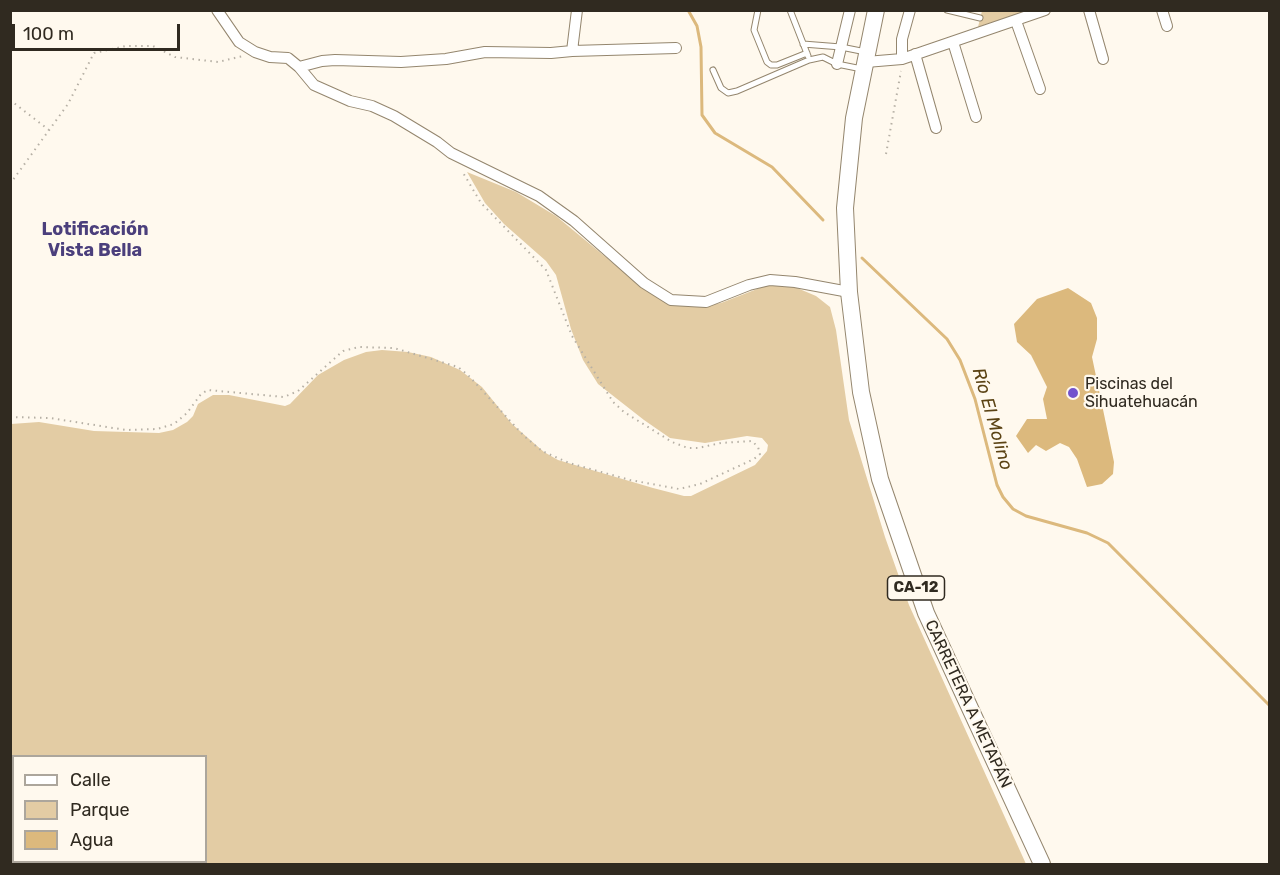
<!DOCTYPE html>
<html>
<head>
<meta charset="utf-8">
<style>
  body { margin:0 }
  #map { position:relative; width:1280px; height:875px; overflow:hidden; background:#fff9ee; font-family:Rubik,sans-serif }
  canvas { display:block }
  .frame { position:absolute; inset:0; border:12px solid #302a20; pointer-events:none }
  .legend { position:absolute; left:12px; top:755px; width:195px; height:108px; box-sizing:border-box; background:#fff9ee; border:2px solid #aca69c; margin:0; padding:8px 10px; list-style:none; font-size:18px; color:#302a20 }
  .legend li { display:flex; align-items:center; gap:12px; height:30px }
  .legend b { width:30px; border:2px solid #aca69c }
  .scale { position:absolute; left:12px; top:24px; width:168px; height:27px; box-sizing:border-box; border:3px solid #302a20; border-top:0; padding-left:8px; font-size:18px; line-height:21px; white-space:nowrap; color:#302a20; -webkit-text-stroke:4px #fff9ee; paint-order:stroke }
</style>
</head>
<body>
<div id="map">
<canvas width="1280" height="875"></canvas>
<div class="frame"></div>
<ul class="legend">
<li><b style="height:8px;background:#fff"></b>Calle</li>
<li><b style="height:16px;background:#e3cca4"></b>Parque</li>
<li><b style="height:16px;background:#dcb97d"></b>Agua</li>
</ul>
<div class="scale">100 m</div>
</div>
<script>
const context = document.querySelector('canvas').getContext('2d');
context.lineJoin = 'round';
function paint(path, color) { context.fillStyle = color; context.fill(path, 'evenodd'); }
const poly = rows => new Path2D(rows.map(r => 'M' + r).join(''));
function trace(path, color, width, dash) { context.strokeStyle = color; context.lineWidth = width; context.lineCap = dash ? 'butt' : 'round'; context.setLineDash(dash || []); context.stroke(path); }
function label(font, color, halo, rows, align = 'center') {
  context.font = font + ' Rubik,sans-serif'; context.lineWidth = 4.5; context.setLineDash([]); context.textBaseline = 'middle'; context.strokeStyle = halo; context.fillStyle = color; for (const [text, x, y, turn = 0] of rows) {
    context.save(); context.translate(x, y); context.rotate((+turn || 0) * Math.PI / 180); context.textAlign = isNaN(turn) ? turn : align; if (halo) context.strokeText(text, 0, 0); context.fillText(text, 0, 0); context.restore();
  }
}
paint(poly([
  [982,11,1026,11,978,27],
  [467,172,516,192,556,216,631,278,659,298,702,306,721,303,770,284,790,285,816,296,830,307,836,330,849,420,885,537,909,605,1026,864,11,864,11,424,39,422,94,431,159,433,173,430,187,422,193,416,198,404,213,395,229,395,285,406,290,404,318,375,344,360,366,352,382,350,408,352,431,357,460,370,482,387,512,424,544,452,558,460,653,488,684,496,691,496,755,465,767,451,768,445,762,438,747,436,705,443,670,438,644,420,598,384,583,360,571,329,556,275,546,261,504,224,485,203],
  [14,756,206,756,206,862,14,862]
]), '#e3cca4');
paint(poly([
  [1068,288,1091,303,1097,318,1097,339,1092,357,1114,462,1113,474,1102,484,1087,487,1077,459,1069,447,1060,443,1046,451,1036,445,1028,453,1016,436,1027,419,1047,419,1043,399,1047,387,1031,355,1017,342,1014,324,1037,299]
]), '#dcb97d');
trace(poly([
  [688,10,697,26,701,47,702,115,715,133,772,167,823,220],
  [862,258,947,339,960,360,975,399,997,485,1003,497,1013,509,1026,516,1087,533,1108,543,1270,706]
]), '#dcb97d', 3);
const lane = poly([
  [758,10,754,30,767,62,771,65,777,65,807,53],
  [790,10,808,56],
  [947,10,980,18],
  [803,44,841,47,866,52],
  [713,70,721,88,728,93,737,91,809,60,823,57,837,64,862,69]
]);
const street = poly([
  [217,10,239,42,255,52,270,57,288,58,299,67,314,85,350,101,372,106,394,116,437,142,451,153,539,196,574,221,644,283,671,300,706,302,749,285,770,280,795,282,849,292],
  [1089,10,1103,59],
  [1162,10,1167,26],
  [1016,21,1040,89],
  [953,42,976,117],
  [572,51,577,10],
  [915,54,936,128],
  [902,59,902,39,910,10],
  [866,62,902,59,1045,10],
  [837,64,850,10],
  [299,67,322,61,335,60,401,62,446,59,485,52,551,53,572,51,676,48]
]);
const primary = poly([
  [876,10,854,118,845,208,849,292,861,392,880,479,926,613,1042,864]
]);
trace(lane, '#94866e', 7);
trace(street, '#94866e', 12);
trace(primary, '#94866e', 18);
trace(poly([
  [10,100,49,130],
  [886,154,901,71],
  [10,184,68,104,94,53,126,46,153,46,175,57,218,62,243,56],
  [10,417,50,418,126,430,157,429,174,424,187,413,201,394,208,390,284,397,298,391,343,351,359,347,394,348,458,367,468,375,524,436,542,451,569,463,630,480,679,489,700,484,754,459,760,454,758,447,752,441,721,443,698,448,688,448,672,442,624,412,613,402,572,336,546,270,481,203,462,171]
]), '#b6b0a5', 2, [1.5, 4.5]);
trace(lane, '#fff', 5);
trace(street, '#fff', 10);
trace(primary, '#fff', 16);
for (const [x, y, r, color] of [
  [1073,393,6,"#7253cd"]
]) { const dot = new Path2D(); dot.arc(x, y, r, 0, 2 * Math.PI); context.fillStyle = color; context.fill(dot); trace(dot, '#fff9ee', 2); }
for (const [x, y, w] of [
  [916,588,57]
]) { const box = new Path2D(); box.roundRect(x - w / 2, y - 12, w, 24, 4.5); context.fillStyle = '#fff9ee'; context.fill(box); trace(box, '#302a20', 1.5); }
label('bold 15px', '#302a20', null, [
  ["CA-12",916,588]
]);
label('16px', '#302a20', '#fff9ee', [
  ["Piscinas del",1085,384],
  ["Sihuatehuacán",1085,402]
], 'left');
label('16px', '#302a20', '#fff9ee', [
  ["CARRETERA A METAPÁN",968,704,65]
]);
label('bold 18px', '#4b3f7c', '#fff9ee', [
  ["Lotificación",95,230],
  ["Vista Bella",95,251]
]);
label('italic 18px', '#5b4314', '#fff9ee', [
  ["Río El Molino",992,419,74]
]);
</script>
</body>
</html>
